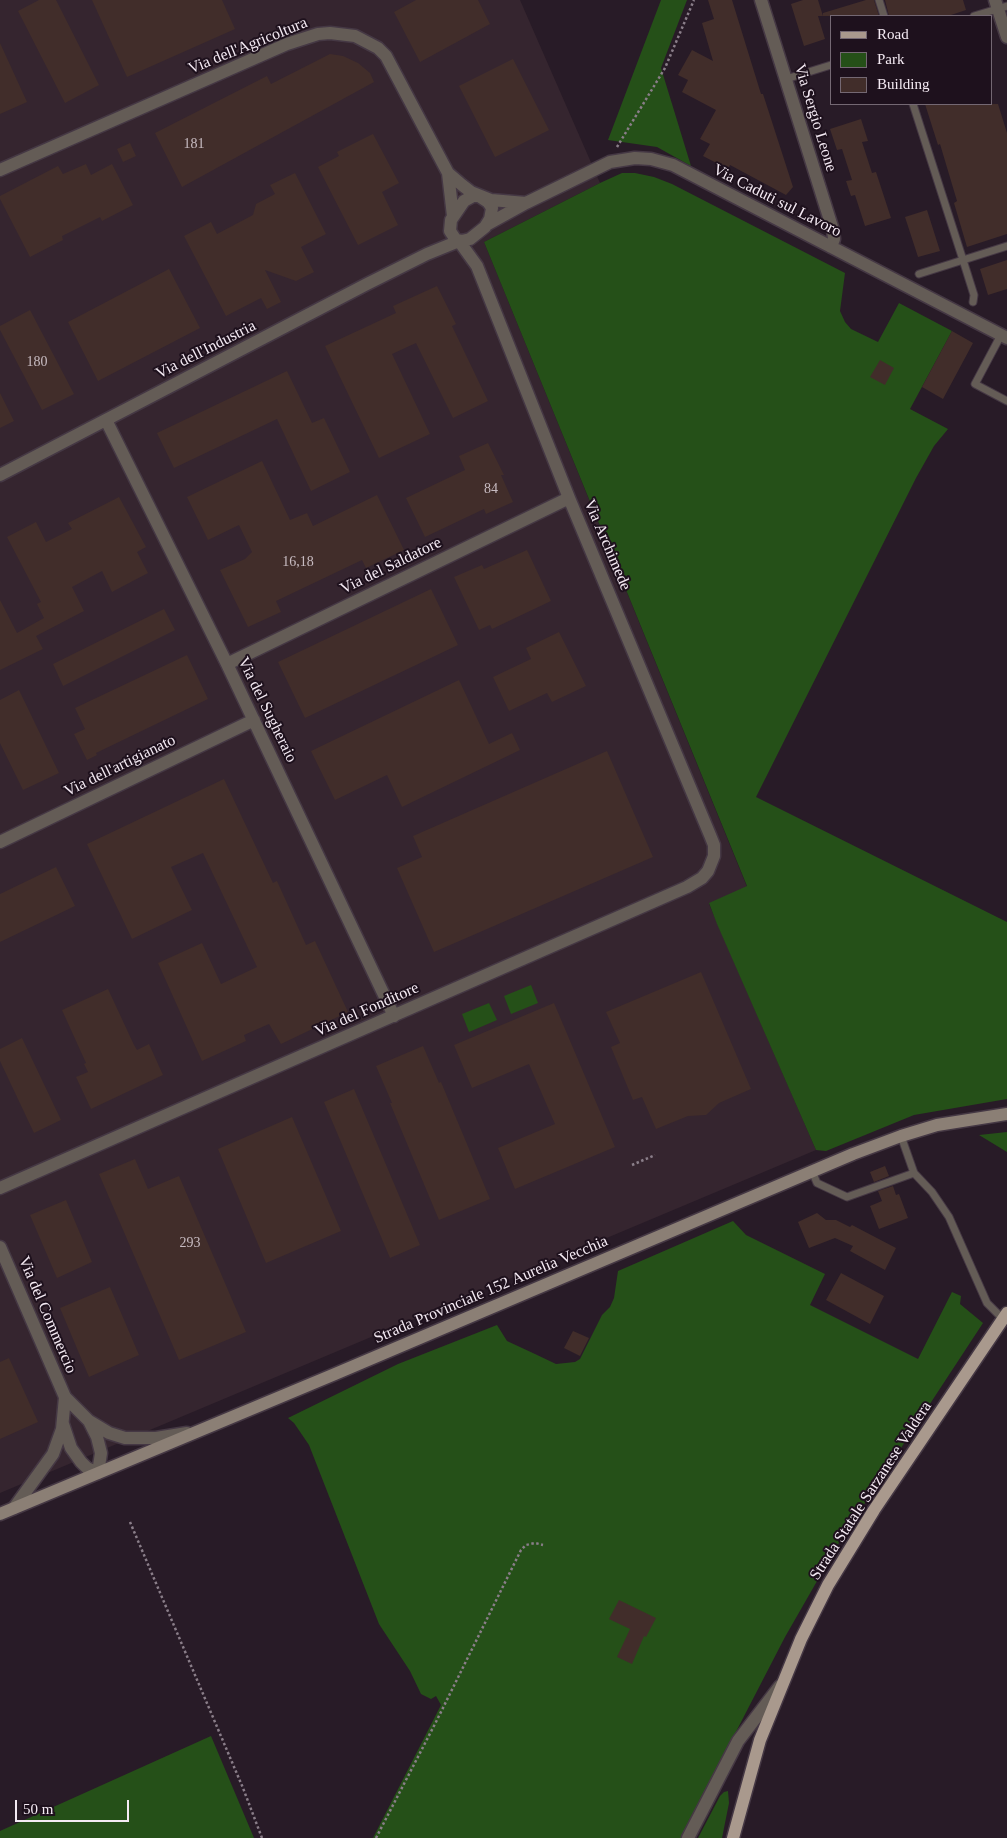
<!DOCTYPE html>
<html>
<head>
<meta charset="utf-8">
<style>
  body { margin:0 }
  #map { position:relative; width:1007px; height:1838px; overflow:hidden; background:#281b27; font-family:"Times New Roman",serif }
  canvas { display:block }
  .legend { position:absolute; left:830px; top:15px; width:162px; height:90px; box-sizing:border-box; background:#1e111d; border:1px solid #746873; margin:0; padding:6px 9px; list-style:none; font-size:15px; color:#f4eaf3 }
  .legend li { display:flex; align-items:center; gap:10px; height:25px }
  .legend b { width:25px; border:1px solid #746873 }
  .scale { position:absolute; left:15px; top:1800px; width:114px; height:22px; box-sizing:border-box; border:2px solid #f4eaf3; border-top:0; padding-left:6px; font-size:15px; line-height:18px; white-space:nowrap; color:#f4eaf3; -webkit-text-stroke:4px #1e111d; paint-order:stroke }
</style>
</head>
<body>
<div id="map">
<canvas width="1007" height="1838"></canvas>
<ul class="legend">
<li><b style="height:6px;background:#a9998d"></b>Road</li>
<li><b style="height:14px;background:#255018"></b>Park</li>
<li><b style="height:14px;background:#412d2a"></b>Building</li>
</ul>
<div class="scale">50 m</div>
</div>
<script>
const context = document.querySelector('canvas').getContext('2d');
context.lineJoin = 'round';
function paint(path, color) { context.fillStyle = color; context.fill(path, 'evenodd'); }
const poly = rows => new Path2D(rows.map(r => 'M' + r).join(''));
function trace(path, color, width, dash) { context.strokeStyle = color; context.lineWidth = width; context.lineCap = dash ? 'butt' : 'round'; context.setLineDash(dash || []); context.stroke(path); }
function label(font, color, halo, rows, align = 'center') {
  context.font = font + ' "Times New Roman",serif'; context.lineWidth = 4; context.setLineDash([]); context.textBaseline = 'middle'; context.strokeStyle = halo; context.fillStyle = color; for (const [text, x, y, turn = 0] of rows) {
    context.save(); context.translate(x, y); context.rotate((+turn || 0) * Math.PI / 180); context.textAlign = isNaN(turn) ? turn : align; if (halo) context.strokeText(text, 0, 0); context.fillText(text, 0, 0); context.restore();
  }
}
paint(poly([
  [0,0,520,0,600,183,484,242,747,887,709,904,816,1150,0,1493]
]), '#35252f');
paint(poly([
  [661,0,687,0,661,68,691,166,657,147,608,140],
  [622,173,635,173,654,177,672,184,845,273,840,311,845,322,851,329,878,342,899,303,952,331,910,409,948,429,934,446,916,478,756,797,1007,922,1007,1099,914,1115,826,1151,816,1150,717,924,709,903,747,886,484,242,600,183],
  [531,985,538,1003,511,1014,504,996],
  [489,1003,497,1020,469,1032,462,1014],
  [1007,1132,1007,1152,979,1135],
  [733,1221,746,1235,825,1274,810,1305,918,1359,952,1292,961,1296,960,1304,983,1323,840,1541,785,1637,681,1838,373,1838,441,1705,436,1696,431,1699,421,1694,410,1671,379,1624,309,1445,294,1423,288,1418,398,1364,497,1325,507,1341,535,1354,556,1364,575,1362,580,1359,602,1315,610,1307,614,1298,618,1271],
  [211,1736,254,1838,0,1838,0,1831],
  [728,1791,729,1803,722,1838,698,1838,720,1796,724,1792]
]), '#255018');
paint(poly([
  [39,0,56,0,99,85,65,103,18,11],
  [92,0,222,0,235,29,127,77],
  [416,0,478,0,490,24,420,62,394,12],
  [708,0,732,0,761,94,763,94,793,187,786,195,730,165,728,169,703,156,710,144,700,139,716,110,682,92,688,80,678,75,692,50,713,61,702,23,714,19],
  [803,0,818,0,823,16,818,16,825,39,804,46,791,4],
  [866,0,874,0,879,16,823,16,823,13],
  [885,0,963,0,966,10,948,16,889,16],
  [0,43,27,102,0,114],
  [330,54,343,56,358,63,370,73,374,82,182,187,155,133,267,76,271,84],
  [513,59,549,130,495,157,459,86],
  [925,104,998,104,1007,133,1007,234,967,247,954,203,957,201,940,144,938,145],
  [861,119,868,141,862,142,872,173,876,172,891,218,865,226,855,195,851,196,846,181,852,180,842,149,837,150,830,129],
  [373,134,399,183,382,192,398,225,358,245,318,167,339,156,337,152],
  [130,143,136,156,123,162,117,149],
  [86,164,91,175,112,164,133,205,102,221,100,217,62,236,63,240,30,257,0,199,0,196,58,166,63,174],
  [295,173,326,234,301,247,314,272,296,281,265,270,281,302,267,309,261,298,226,316,184,236,211,222,217,234,253,215,256,204,275,194,270,185],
  [927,210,940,251,918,257,905,217],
  [1007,260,1007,289,988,295,980,269],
  [169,269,200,328,98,381,68,322],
  [437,286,456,324,452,326,488,401,453,418,416,343,392,354,430,434,379,458,325,346,396,313,393,306],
  [30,310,74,394,42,410,0,330,0,326],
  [952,331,973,343,943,399,922,387],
  [880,360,894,368,885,385,870,377],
  [287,371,312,423,324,418,350,472,311,491,277,419,174,468,157,433],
  [0,393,14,421,0,428],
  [488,443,504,475,501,475,513,502,486,514,484,509,425,537,406,498,465,470,459,456],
  [262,461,290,520,307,513,313,526,377,495,404,550,366,568,362,560,276,601,281,612,248,627,220,570,245,559,252,552,239,525,208,540,187,497],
  [119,497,146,547,137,552,148,573,112,592,102,571,72,587,84,611,36,636,43,649,0,670,0,600,17,633,44,618,37,604,41,602,7,537,36,522,46,542,72,529,68,523],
  [527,550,551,601,492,629,490,625,479,630,454,577,482,565,484,569],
  [431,589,458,645,305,718,278,662],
  [164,609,175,630,63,686,53,664],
  [559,632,586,686,552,702,547,693,509,711,493,677,531,659,526,648],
  [187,655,208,699,96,753,97,755,87,760,74,734,85,729,75,708],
  [459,680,489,744,512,733,520,750,402,807,387,775,335,800,311,751],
  [19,690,59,773,23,790,0,743,0,700],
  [607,751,653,857,434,952,397,868,422,857,413,836],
  [224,779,273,883,277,881,306,945,315,941,348,1012,281,1044,269,1024,244,1035,246,1041,202,1061,158,963,202,943,221,984,257,967,203,853,171,867,192,910,132,939,87,844],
  [56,867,75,906,0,942,0,894],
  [701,972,751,1089,719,1103,706,1115,688,1116,656,1129,642,1097,633,1100,611,1047,620,1043,606,1012],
  [108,989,134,1045,137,1050,149,1044,163,1075,91,1109,76,1077,88,1072,84,1064,86,1063,62,1010],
  [554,1003,615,1147,515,1189,498,1148,555,1124,529,1064,472,1088,454,1045],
  [22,1038,61,1120,34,1133,0,1061,0,1049],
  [423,1046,439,1083,441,1082,490,1199,439,1220,390,1103,392,1103,376,1066],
  [354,1089,420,1245,390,1258,324,1102],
  [292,1117,341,1231,266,1263,218,1149],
  [135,1159,148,1189,179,1176,246,1332,179,1360,99,1174],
  [885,1166,889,1176,874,1182,870,1172],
  [893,1186,896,1195,899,1194,908,1218,879,1229,870,1206,882,1201,878,1191],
  [66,1200,92,1262,57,1278,30,1215],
  [817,1213,826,1220,836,1220,850,1227,852,1225,896,1248,885,1270,850,1251,853,1246,835,1238,809,1248,798,1222],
  [841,1273,884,1296,870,1324,826,1300],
  [110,1287,139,1355,89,1377,60,1308],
  [573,1331,589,1338,580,1356,564,1348],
  [9,1358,38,1422,0,1439,0,1362],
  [619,1600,656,1618,646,1637,644,1636,632,1664,617,1657,630,1629,609,1619]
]), '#412d2a');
const lane = poly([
  [879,0,884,16],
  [974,16,1007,6],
  [786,79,831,65],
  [913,104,963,260,974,295,973,302],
  [919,274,1007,246],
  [1001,335,975,384,1007,401],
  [901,1136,914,1173,932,1192,949,1217,987,1303,1003,1319],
  [812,1171,817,1183,847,1197,914,1173]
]);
const street = poly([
  [761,0,833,230,834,239,831,247],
  [995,0,1007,37],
  [0,170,287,44,318,34,330,33,355,36,378,48,386,56,448,173,462,185,471,192,491,200,526,203],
  [448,173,453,216],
  [473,196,479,196,488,202,492,208,490,219,485,227,470,239,462,241,456,240,450,231,451,220,464,201,473,196],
  [488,224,526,203,610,162,635,158,651,159,673,165,1007,338],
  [106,420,227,664,394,1016],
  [0,475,367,284,427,254,459,241,477,266,569,498,710,835,714,845,714,856,708,871,702,878,687,887,0,1188],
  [227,664,569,498],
  [0,842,254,720],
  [0,1247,65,1397,89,1421,109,1433,125,1438,156,1438,187,1433],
  [63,1424,71,1448,81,1462,87,1468,98,1473,101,1453,97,1437,89,1421],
  [14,1508,53,1454,62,1429,65,1397],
  [688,1838,738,1741,780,1686]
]);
const secondary = poly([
  [0,1514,335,1374,853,1154,901,1136,937,1125,1007,1114]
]);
const primary = poly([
  [733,1838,760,1740,801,1639,828,1585,874,1510,1007,1313]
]);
trace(lane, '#453844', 9);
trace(street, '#453844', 15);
trace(secondary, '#453844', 15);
trace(primary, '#453844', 15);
trace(poly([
  [617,147,665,68,694,0],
  [632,1165,655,1155],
  [130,1522,243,1788,262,1838],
  [376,1838,436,1722,521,1550,526,1545,535,1543,543,1545]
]), '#8a7e89', 2.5, [2.5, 2.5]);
trace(lane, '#645c56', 7);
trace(street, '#645c56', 12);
trace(secondary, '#8b7f75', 12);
trace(primary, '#a9998d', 12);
label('14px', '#c7bbc1', null, [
  ["181",194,144],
  ["180",37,362],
  ["84",491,489],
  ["16,18",298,562],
  ["293",190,1243]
]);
label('16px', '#f4eaf3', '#1e111d', [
  ["Via dell'Agricoltura",248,46,-22],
  ["Via Sergio Leone",815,118,73],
  ["Via Caduti sul Lavoro",777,201,27],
  ["Via dell'Industria",206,350,-27],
  ["Via Archimede",607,545,67],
  ["Via del Saldatore",391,566,-26],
  ["Via del Sugheraio",267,710,64],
  ["Via dell'artigianato",120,766,-26],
  ["Via del Fonditore",367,1010,-24],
  ["Strada Provinciale 152 Aurelia Vecchia",491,1290,-23],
  ["Via del Commercio",47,1315,67],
  ["Strada Statale Sarzanese Valdera",871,1491,-57]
]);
</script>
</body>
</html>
